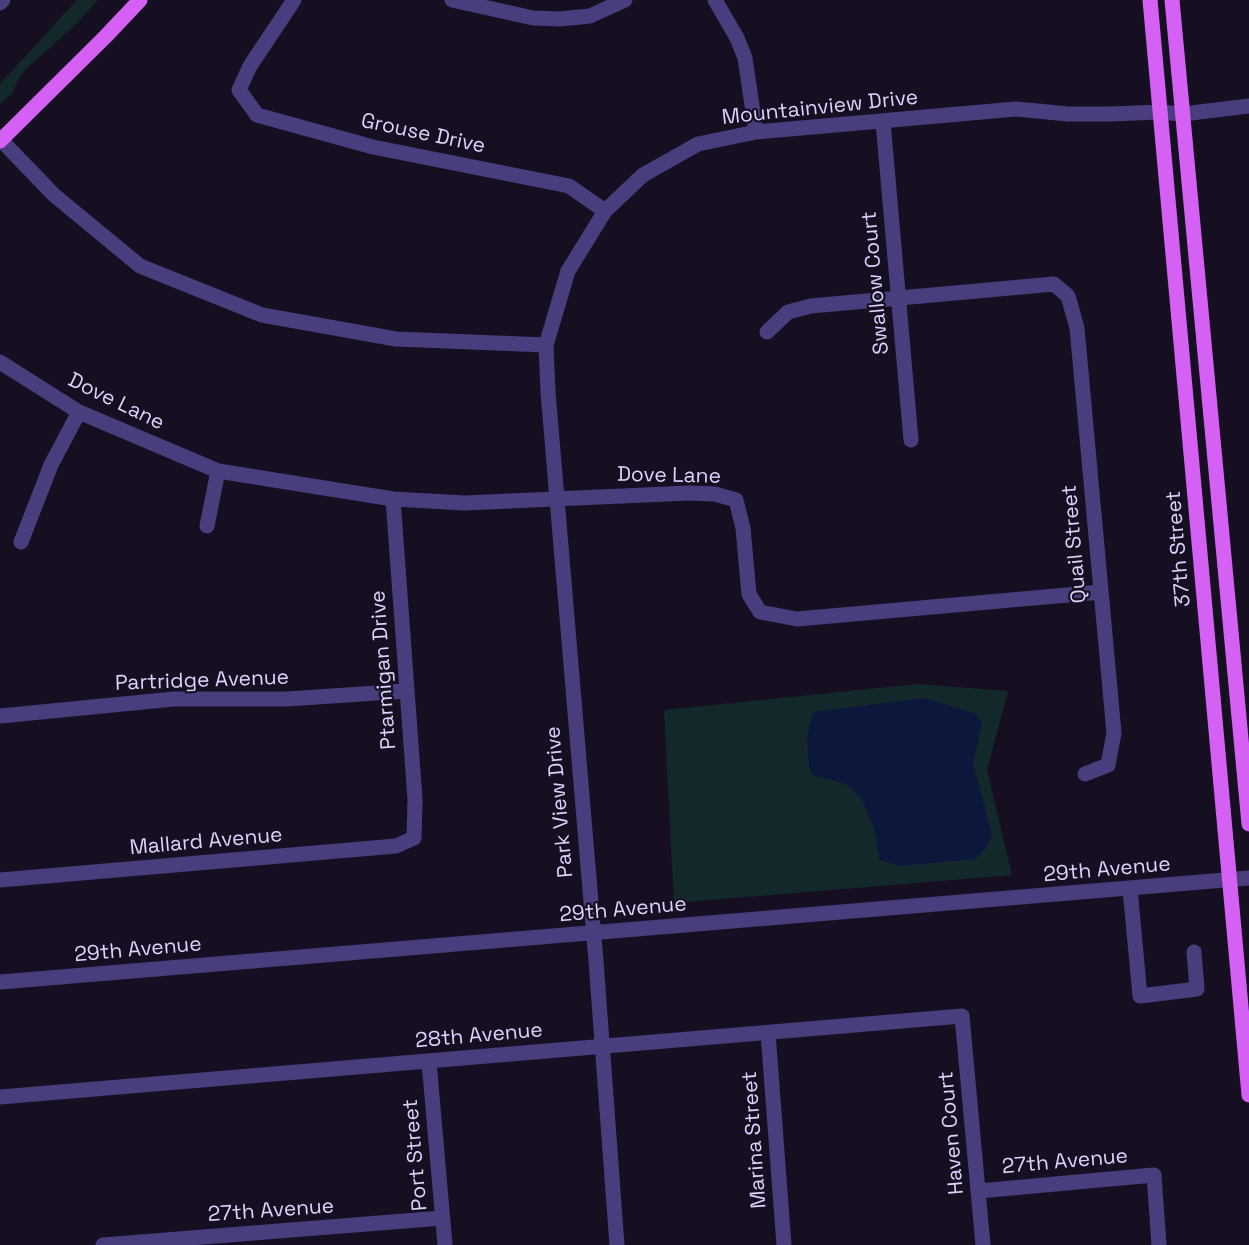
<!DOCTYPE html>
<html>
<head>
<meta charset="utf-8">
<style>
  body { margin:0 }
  canvas { display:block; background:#150f21 }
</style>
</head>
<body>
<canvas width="1249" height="1245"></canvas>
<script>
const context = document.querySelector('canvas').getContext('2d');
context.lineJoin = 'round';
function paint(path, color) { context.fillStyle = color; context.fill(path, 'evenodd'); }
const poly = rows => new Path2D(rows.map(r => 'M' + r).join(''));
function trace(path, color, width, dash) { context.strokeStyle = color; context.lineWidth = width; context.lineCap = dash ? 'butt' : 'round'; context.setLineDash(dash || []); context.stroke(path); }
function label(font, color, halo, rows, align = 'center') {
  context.font = font + ' "Space Grotesk",sans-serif'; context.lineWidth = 4.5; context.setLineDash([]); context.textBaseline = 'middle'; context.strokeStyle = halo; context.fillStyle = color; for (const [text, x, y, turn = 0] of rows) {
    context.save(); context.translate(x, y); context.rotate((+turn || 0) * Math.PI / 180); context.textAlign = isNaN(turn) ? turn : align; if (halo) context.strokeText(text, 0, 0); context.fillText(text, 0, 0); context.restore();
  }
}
paint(poly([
  [77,0,98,0,74,26,26,69,18,79,13,92,0,104,0,84],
  [918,684,1008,691,987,770,1012,875,674,903,664,710]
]), '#13282b');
paint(poly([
  [925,698,976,714,982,723,973,764,992,834,987,847,975,859,900,866,880,860,874,828,861,798,846,784,813,775,809,767,807,739,813,712]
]), '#0d173c');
trace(poly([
  [294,0,250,66,239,90,257,115,373,147,569,186,605,211],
  [452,0,533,18,559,19,590,16,625,0],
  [715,0,737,38,745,58,756,132],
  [0,3,3,0],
  [883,122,911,440],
  [0,139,54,195,140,266,262,315,396,339,546,345],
  [767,332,788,312,811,306,1054,284,1068,296,1077,328,1114,733,1108,765,1085,774],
  [0,362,79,412,218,471,393,499,465,503,689,493,715,494,736,500,743,528,749,594,760,612,797,619,1101,592],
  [207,526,218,471],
  [21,542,51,465,79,412],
  [0,716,174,699,287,699,406,691],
  [0,880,396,846,414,838,415,799,393,499],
  [1130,889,1140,996,1197,989,1194,952],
  [0,982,1249,878],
  [768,1033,784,1245],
  [429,1062,445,1245],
  [0,1097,962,1016,983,1245],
  [979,1191,1154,1175,1159,1245],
  [103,1245,442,1218],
  [617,1245,596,961,548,392,546,345,568,271,605,211,643,175,698,144,756,132,1016,109,1068,114,1110,114,1160,112,1183,114,1249,106]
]), '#493d7d', 15);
trace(poly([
  [1150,0,1249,1095],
  [1172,0,1249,824],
  [0,141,106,36,140,0]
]), '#d461f4', 15);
label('21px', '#ddd2fc', '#150f21', [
  ["Mountainview Drive",820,108,-6],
  ["Grouse Drive",423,134,12],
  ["Swallow Court",876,283,-95],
  ["Dove Lane",116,402,26],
  ["Dove Lane",669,476,1],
  ["Quail Street",1075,544,-95],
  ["37th Street",1179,549,-95],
  ["Ptarmigan Drive",384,670,-94],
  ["Partridge Avenue",202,681,-2],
  ["Park View Drive",560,802,-95],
  ["Mallard Avenue",206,842,-5],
  ["29th Avenue",1107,870,-5],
  ["29th Avenue",623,910,-5],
  ["29th Avenue",138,950,-5],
  ["28th Avenue",479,1036,-5],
  ["Haven Court",952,1133,-95],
  ["Marina Street",755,1140,-94],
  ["Port Street",416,1155,-95],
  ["27th Avenue",1065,1162,-5],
  ["27th Avenue",271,1211,-4]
]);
</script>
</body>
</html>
